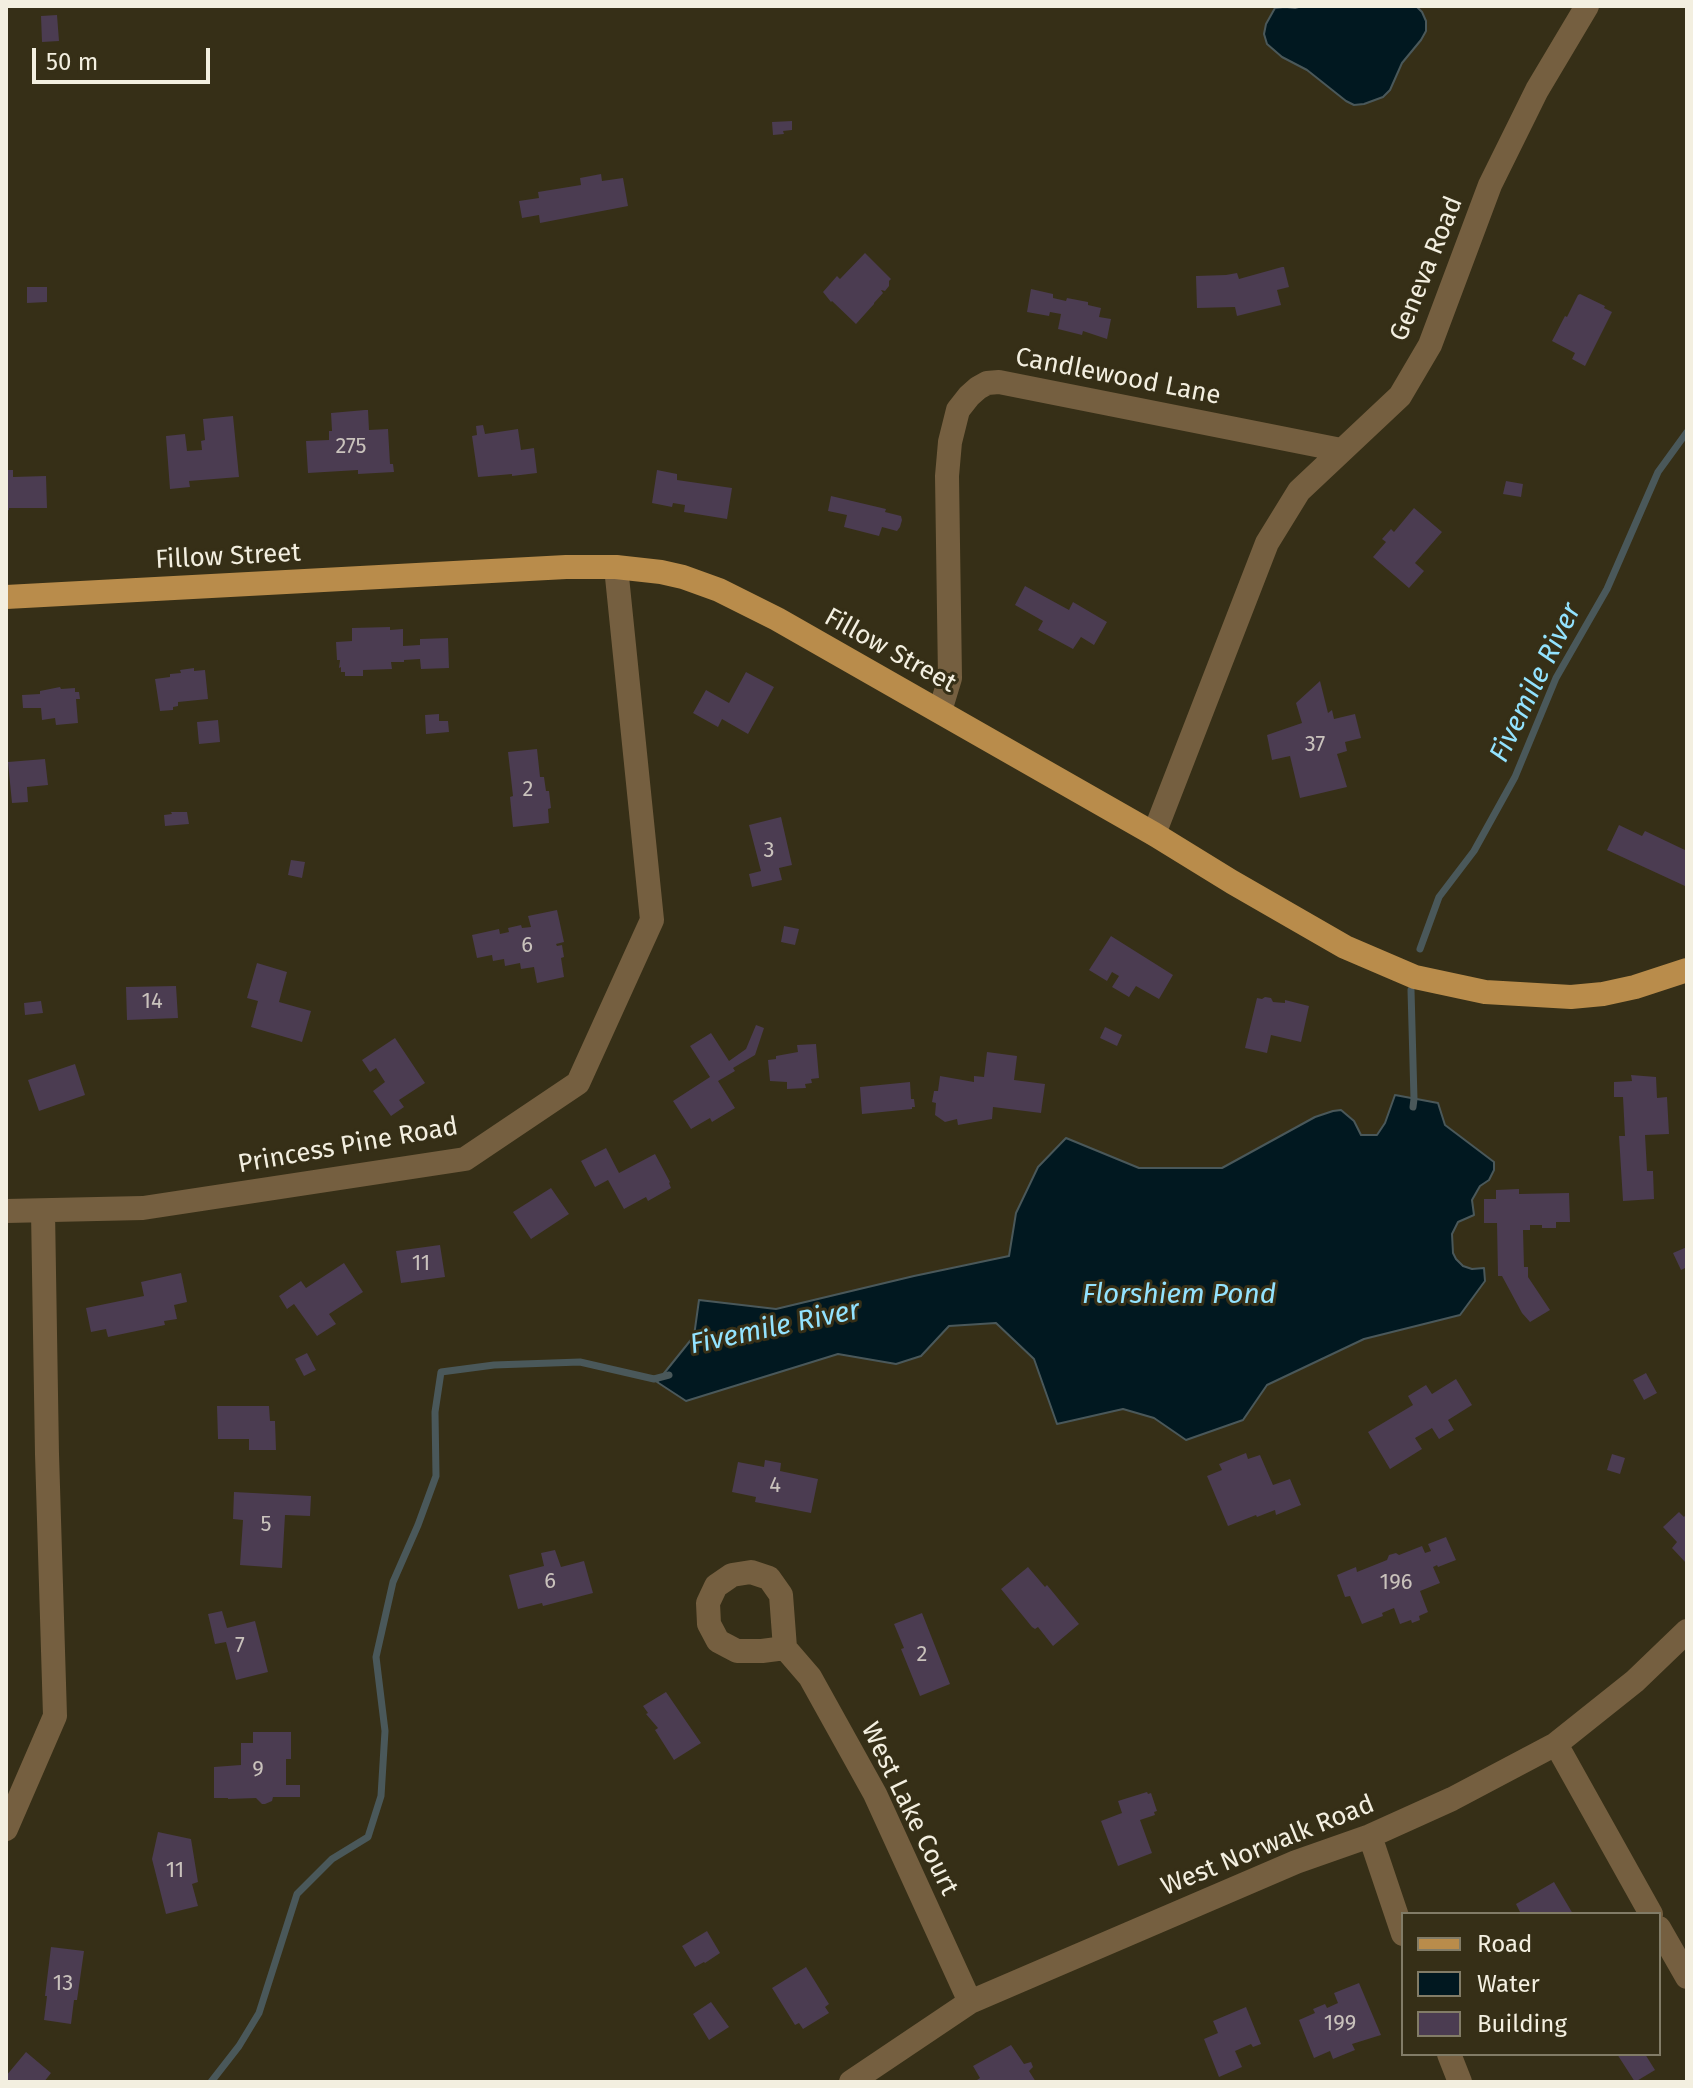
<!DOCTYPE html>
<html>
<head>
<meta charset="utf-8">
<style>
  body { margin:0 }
  #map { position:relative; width:1693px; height:2088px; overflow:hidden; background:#362f17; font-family:"Fira Sans",sans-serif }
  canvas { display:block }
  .frame { position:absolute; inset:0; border:8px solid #f3efe0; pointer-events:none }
  .legend { position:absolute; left:1401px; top:1912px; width:260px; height:144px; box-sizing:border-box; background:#362f17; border:2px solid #827c67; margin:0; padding:10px 14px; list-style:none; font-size:24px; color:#f3efe0 }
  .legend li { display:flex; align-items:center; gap:16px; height:40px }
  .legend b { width:40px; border:2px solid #827c67 }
  .scale { position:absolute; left:32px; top:48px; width:178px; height:36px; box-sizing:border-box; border:4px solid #f3efe0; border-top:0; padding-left:10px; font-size:24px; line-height:28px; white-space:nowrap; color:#f3efe0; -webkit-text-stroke:6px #362f17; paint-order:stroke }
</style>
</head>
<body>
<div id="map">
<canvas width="1693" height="2088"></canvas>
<div class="frame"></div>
<ul class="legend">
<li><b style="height:10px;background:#b98c4b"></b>Road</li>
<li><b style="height:22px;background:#011820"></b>Water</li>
<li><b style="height:22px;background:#4b3c51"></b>Building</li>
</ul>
<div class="scale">50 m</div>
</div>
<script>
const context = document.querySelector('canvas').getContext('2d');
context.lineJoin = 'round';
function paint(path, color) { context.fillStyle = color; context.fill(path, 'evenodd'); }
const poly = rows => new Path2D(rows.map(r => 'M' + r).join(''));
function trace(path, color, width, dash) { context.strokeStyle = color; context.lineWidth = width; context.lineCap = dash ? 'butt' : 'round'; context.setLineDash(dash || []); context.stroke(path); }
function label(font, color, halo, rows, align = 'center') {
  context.font = font + ' "Fira Sans",sans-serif'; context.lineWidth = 6; context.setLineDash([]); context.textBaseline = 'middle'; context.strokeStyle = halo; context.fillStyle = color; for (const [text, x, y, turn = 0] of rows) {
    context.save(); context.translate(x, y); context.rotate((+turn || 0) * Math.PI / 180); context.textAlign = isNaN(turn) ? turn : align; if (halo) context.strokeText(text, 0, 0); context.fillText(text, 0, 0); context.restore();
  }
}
const water = poly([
  [1302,6,1416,6,1422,12,1426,21,1426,31,1421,40,1402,63,1390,90,1383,97,1364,104,1354,105,1346,101,1307,70,1282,57,1267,44,1264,34,1266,24,1275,8,1285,7,1295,8,1302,6],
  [1395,1095,1438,1103,1445,1125,1494,1162,1494,1170,1489,1180,1480,1186,1472,1200,1474,1215,1458,1222,1452,1234,1453,1253,1456,1259,1463,1266,1472,1269,1484,1268,1485,1281,1460,1315,1364,1339,1267,1385,1243,1420,1186,1440,1154,1418,1123,1409,1057,1424,1034,1359,996,1323,949,1326,921,1356,896,1364,838,1354,686,1401,657,1382,694,1336,699,1300,776,1309,914,1276,1009,1256,1016,1213,1038,1167,1066,1138,1139,1168,1222,1168,1315,1117,1333,1111,1341,1110,1354,1121,1361,1135,1377,1135,1385,1123,1395,1095]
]);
paint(water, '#011820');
trace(water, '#4a585a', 2);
trace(poly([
  [1420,949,1439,897,1474,851,1515,777,1556,678,1607,589,1658,472,1687,432],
  [1411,990,1414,1099,1413,1107],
  [211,2082,239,2046,259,2013,297,1894,332,1859,368,1837,381,1796,385,1731,376,1657,393,1582,418,1525,436,1476,435,1412,441,1372,494,1365,580,1362,654,1379,669,1375]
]), '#4a585a', 7);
paint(poly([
  [57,15,59,41,42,42,41,16],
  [792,121,792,130,783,131,784,134,773,135,772,122],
  [601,174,602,181,623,178,628,206,540,223,539,215,522,218,519,201,539,198,538,192,581,185,580,178],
  [865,253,891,279,889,281,889,286,885,291,881,290,883,293,874,303,874,304,856,324,832,301,831,302,823,292,837,276,840,279],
  [1282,267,1284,267,1289,287,1277,290,1281,305,1237,316,1235,307,1197,308,1196,276,1226,275,1237,273,1239,279],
  [27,287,47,287,47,302,27,303],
  [1031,289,1053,294,1053,298,1066,301,1067,298,1088,302,1088,305,1101,308,1099,317,1111,319,1107,339,1083,331,1082,335,1058,329,1061,314,1050,312,1049,316,1027,312],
  [1580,294,1605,306,1604,308,1612,312,1585,366,1572,359,1575,353,1552,341,1565,316,1567,317,1578,295],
  [365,410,368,410,369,430,388,429,390,464,393,464,394,472,358,474,358,470,308,473,306,441,329,440,329,431,332,431,331,413],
  [233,416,239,477,189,481,190,487,170,489,166,436,185,434,187,451,202,450,201,441,205,440,203,419],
  [483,425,485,434,518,429,521,450,534,448,537,473,512,476,512,474,478,477,472,436,477,435,476,426],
  [6,470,13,470,13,477,46,476,47,508,9,508,9,510,6,511],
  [657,470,677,474,677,480,732,488,727,519,684,512,685,505,673,503,672,507,652,503],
  [1506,481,1523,484,1521,497,1503,494],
  [831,496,886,509,885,512,901,516,902,520,900,527,897,531,882,527,879,536,844,527,847,515,828,511],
  [1414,508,1442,532,1415,563,1424,571,1409,588,1373,557,1386,542,1382,539,1391,529,1394,532],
  [1025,586,1069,610,1073,602,1107,622,1094,645,1081,637,1073,649,1038,630,1043,621,1015,605],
  [390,627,390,630,403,629,403,646,420,645,420,639,448,638,449,668,421,669,420,659,404,660,404,662,391,662,392,669,363,670,363,676,345,676,345,672,341,672,341,667,339,668,340,660,337,660,336,642,352,641,352,628],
  [194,668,194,671,205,670,208,699,178,702,178,706,173,707,173,710,160,711,155,679,170,677,170,674,181,673,180,670],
  [746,672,774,687,748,734,722,719,718,727,693,713,706,690,729,703],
  [1320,681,1328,713,1332,710,1334,719,1355,714,1361,738,1345,742,1347,751,1337,754,1347,787,1300,798,1290,756,1272,760,1267,735,1302,723,1296,703],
  [60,687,61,689,75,688,75,692,79,692,80,699,76,699,78,723,56,725,55,718,42,720,41,708,23,708,22,695,40,694,40,691],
  [439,714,439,721,448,721,449,732,426,734,425,715],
  [218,720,220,742,199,744,197,722],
  [537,749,540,777,544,777,546,791,549,791,551,808,548,809,549,823,513,827,510,797,513,796,508,752],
  [45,759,48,785,27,787,28,802,12,803,8,762],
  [171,812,187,812,189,824,165,826,164,815,172,814],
  [781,817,792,865,779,868,782,880,752,887,749,874,761,871,749,825],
  [1619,825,1642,836,1645,831,1687,851,1687,881,1685,886,1607,850],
  [291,860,305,862,302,878,288,875],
  [557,910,564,942,556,944,557,946,562,945,564,957,561,958,564,977,537,983,534,967,521,969,520,963,505,966,504,959,493,961,492,955,477,958,472,935,499,929,500,934,509,932,508,928,521,925,522,928,531,927,528,916],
  [784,926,799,929,795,945,781,942],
  [1111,936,1173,975,1159,999,1136,986,1129,997,1112,987,1119,976,1112,972,1107,981,1089,970],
  [257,963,287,972,279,1002,311,1011,302,1042,251,1027,258,1001,247,998],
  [176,986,178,1018,127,1020,126,987],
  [1265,997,1271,998,1273,1002,1285,1003,1285,1000,1309,1006,1301,1042,1271,1035,1267,1053,1245,1048,1257,998,1262,999],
  [41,1001,43,1013,25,1015,24,1003],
  [756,1025,764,1028,755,1055,733,1068,735,1071,718,1081,735,1108,712,1122,710,1118,691,1129,673,1101,710,1077,690,1046,711,1033,729,1061,746,1049],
  [1105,1027,1122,1035,1117,1046,1100,1038],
  [395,1038,425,1083,399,1100,404,1107,391,1116,373,1091,385,1082,376,1068,370,1072,362,1060],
  [816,1044,819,1078,811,1079,812,1083,805,1084,806,1088,787,1089,787,1082,770,1081,768,1060,776,1059,776,1056,798,1052,797,1045],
  [987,1052,1017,1056,1014,1080,1045,1084,1041,1113,993,1107,992,1119,958,1125,957,1119,945,1122,935,1115,936,1103,932,1102,934,1091,938,1091,940,1076,974,1082,974,1076,984,1077],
  [75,1064,85,1095,39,1111,28,1080],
  [1631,1075,1656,1077,1657,1098,1667,1097,1669,1134,1645,1135,1647,1171,1653,1171,1654,1199,1623,1201,1619,1136,1625,1136,1623,1097,1614,1097,1614,1082,1632,1081],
  [910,1082,911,1099,914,1099,915,1107,912,1107,912,1109,862,1114,860,1087],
  [606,1148,619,1173,655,1154,670,1182,669,1183,671,1188,648,1201,646,1197,624,1209,608,1180,595,1187,581,1161],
  [551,1188,569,1214,531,1239,513,1212],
  [1519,1189,1519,1194,1569,1193,1570,1222,1556,1222,1556,1228,1542,1228,1542,1225,1530,1225,1530,1230,1523,1230,1524,1267,1528,1267,1528,1277,1550,1310,1530,1322,1522,1313,1502,1276,1498,1276,1497,1223,1484,1223,1484,1199,1496,1199,1496,1190],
  [440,1245,445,1277,401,1283,396,1251],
  [1687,1247,1687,1267,1681,1270,1673,1253],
  [344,1263,363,1292,329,1314,336,1324,317,1336,294,1304,287,1309,279,1296,301,1281,306,1288],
  [181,1273,187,1302,174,1305,177,1319,164,1321,165,1325,108,1337,106,1329,91,1332,86,1308,144,1296,141,1282],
  [307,1353,316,1370,304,1376,295,1359],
  [1646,1373,1657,1393,1644,1400,1633,1380],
  [1456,1379,1472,1405,1448,1420,1454,1430,1439,1439,1432,1428,1415,1438,1422,1449,1390,1469,1368,1432,1413,1405,1408,1396,1426,1385,1432,1394],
  [217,1406,269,1406,270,1421,275,1421,276,1450,249,1450,249,1439,218,1439],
  [1246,1453,1248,1459,1260,1455,1273,1485,1290,1479,1301,1505,1276,1515,1275,1510,1257,1517,1256,1515,1228,1526,1207,1476,1222,1470,1219,1464],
  [1612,1454,1625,1458,1620,1474,1607,1470],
  [765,1460,781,1463,780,1471,818,1479,811,1513,755,1502,756,1497,732,1492,738,1462,764,1467],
  [234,1492,311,1496,310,1516,285,1515,282,1568,240,1565,243,1520,233,1519],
  [1679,1512,1684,1517,1687,1513,1687,1564,1672,1548,1677,1542,1663,1527],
  [1446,1537,1456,1560,1438,1567,1437,1565,1433,1567,1440,1583,1420,1591,1428,1612,1419,1616,1420,1620,1412,1623,1411,1620,1400,1624,1394,1608,1382,1613,1383,1616,1362,1624,1350,1596,1345,1597,1337,1575,1356,1567,1357,1572,1387,1560,1389,1555,1396,1553,1399,1555,1422,1546,1425,1553,1431,1551,1428,1544],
  [555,1550,561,1567,584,1561,593,1593,543,1606,542,1603,518,1609,509,1575,544,1566,541,1553],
  [1028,1567,1045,1587,1047,1585,1079,1624,1053,1646,1038,1627,1035,1629,1032,1627,1001,1589],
  [222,1611,227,1628,255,1621,268,1672,236,1680,226,1642,215,1644,208,1614],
  [922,1613,950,1684,920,1696,901,1649,904,1648,894,1624],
  [666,1692,701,1743,674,1760,655,1730,658,1728,646,1714,648,1713,643,1706],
  [253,1732,291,1732,291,1759,286,1759,286,1785,300,1785,300,1797,273,1797,272,1801,265,1804,262,1804,256,1798,228,1799,228,1798,214,1798,214,1767,241,1765,241,1743,253,1743],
  [1147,1792,1148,1794,1151,1793,1157,1811,1154,1812,1155,1815,1140,1820,1152,1853,1118,1866,1101,1821,1122,1813,1118,1801],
  [158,1832,191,1839,198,1882,192,1884,198,1906,166,1914,152,1859],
  [1554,1882,1573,1914,1521,1914,1516,1904],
  [707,1931,720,1953,705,1963,704,1962,695,1967,682,1946],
  [51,1947,84,1951,77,2000,74,2000,71,2024,44,2020,47,1996,45,1996],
  [806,1967,829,2004,825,2007,829,2013,803,2029,799,2023,795,2025,772,1988],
  [1359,1983,1381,2035,1352,2044,1355,2050,1333,2059,1330,2051,1314,2058,1299,2020,1315,2013,1313,2009,1325,2004,1327,2008,1338,2003,1334,1993],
  [711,2002,729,2027,709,2040,693,2014],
  [1246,2007,1261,2044,1253,2047,1251,2044,1235,2051,1242,2067,1219,2077,1204,2039,1218,2033,1213,2021],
  [1011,2045,1024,2064,1031,2062,1033,2067,1029,2071,1036,2082,974,2082,980,2078,973,2066],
  [26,2052,51,2073,44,2082,6,2082,6,2076],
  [1617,2054,1645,2054,1655,2070,1635,2082]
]), '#4b3c51');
trace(poly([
  [940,711,950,678,947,476,950,442,958,410,969,396,978,388,987,383,999,382,1341,450],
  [1154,834,1267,543,1299,491,1400,396,1430,345,1490,185,1537,90,1587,6],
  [6,1211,143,1208,465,1159,578,1083,652,920,616,567],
  [785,1648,781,1595,769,1578,751,1572,732,1575,716,1586,708,1603,709,1624,718,1641,737,1651,762,1651,785,1648,810,1677,875,1794,970,2002],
  [1556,1744,1651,1914],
  [6,1829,55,1716,47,1454,43,1211],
  [1370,1836,1403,1934],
  [1659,1928,1687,1977],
  [1449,2054,1460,2082],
  [851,2082,970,2002,1296,1862,1370,1836,1452,1799,1556,1744,1635,1681,1687,1631]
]), '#755f40', 24);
trace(poly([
  [6,597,566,567,616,567,661,572,683,577,719,590,777,619,1154,834,1232,882,1345,947,1415,977,1485,992,1571,997,1603,994,1635,987,1687,970]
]), '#b98c4b', 24);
label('22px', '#c9c2bc', null, [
  ["275",351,447],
  ["37",1315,745],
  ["2",528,790],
  ["3",769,851],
  ["6",527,946],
  ["14",152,1002],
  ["11",421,1264],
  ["4",775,1486],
  ["5",266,1525],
  ["6",550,1582],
  ["196",1396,1583],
  ["7",240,1646],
  ["2",922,1655],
  ["9",258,1770],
  ["11",175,1871],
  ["13",63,1984],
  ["199",1340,2024]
]);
label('26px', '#f3efe0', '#362f17', [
  ["Geneva Road",1427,269,-68],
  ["Candlewood Lane",1118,377,11],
  ["Fillow Street",228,557,-3],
  ["Fillow Street",890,651,29],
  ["Princess Pine Road",348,1146,-10],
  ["West Lake Court",909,1809,64],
  ["West Norwalk Road",1268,1846,-22]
]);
label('italic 28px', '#93e3ff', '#362f17', [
  ["Fivemile River",1536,683,-64],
  ["Florshiem Pond",1179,1295],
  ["Fivemile River",775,1328,-12]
]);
</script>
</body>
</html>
